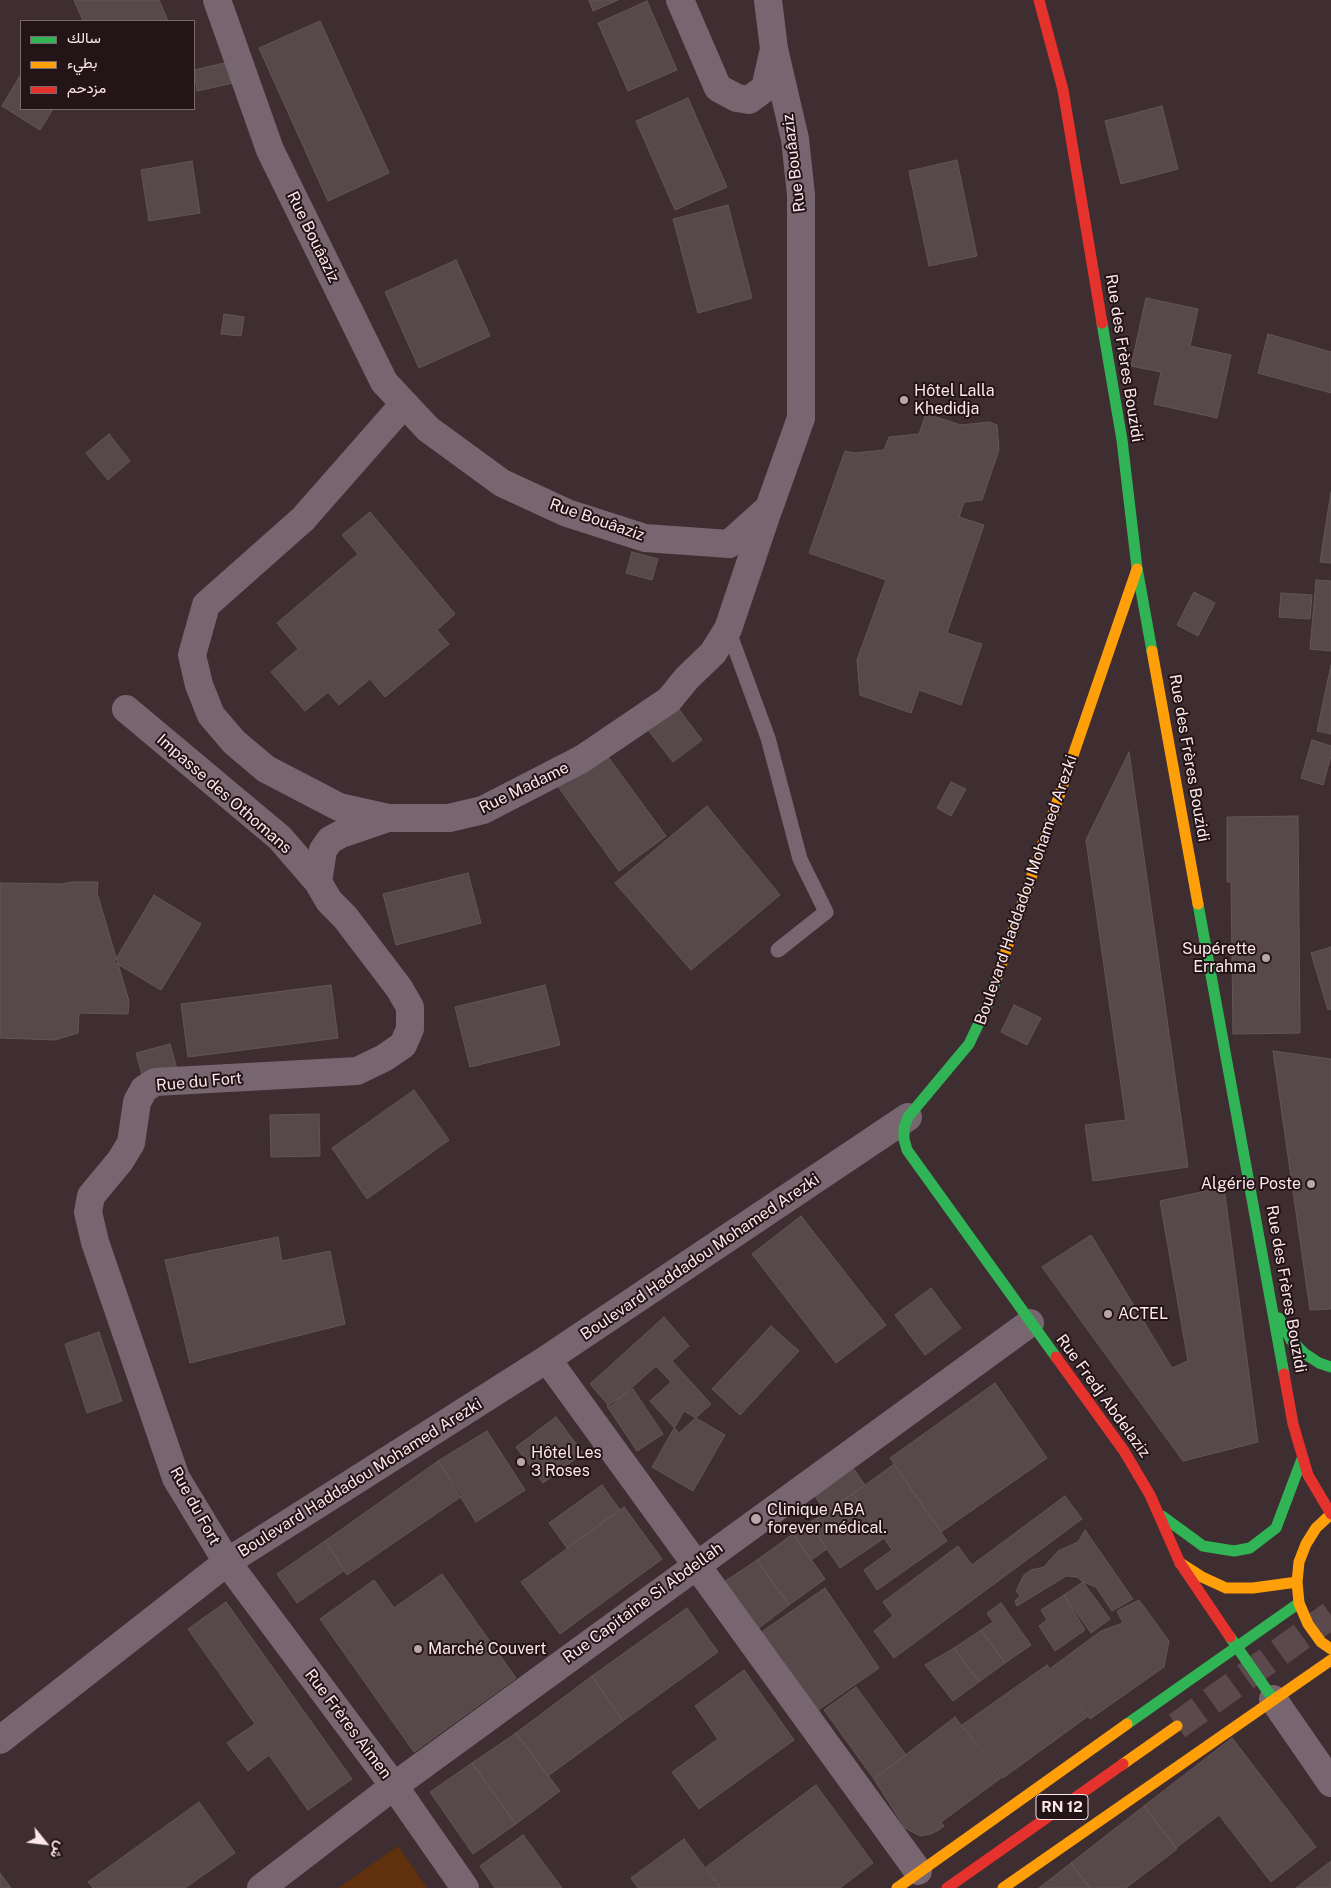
<!DOCTYPE html>
<html>
<head>
<meta charset="utf-8">
<style>
  body { margin:0 }
  #map { position:relative; width:1331px; height:1888px; overflow:hidden; background:#3e2d31; font-family:"Public Sans",Vazirmatn,sans-serif }
  canvas { display:block }
  .legend { position:absolute; left:20px; top:20px; width:175px; height:90px; box-sizing:border-box; background:#221417; border:1px solid #7a686c; margin:0; padding:6px 9px; list-style:none; font-size:15px; color:#fde7eb }
  .legend li { display:flex; align-items:center; gap:10px; height:25px }
  .legend b { width:25px; border:1px solid #7a686c }
  .north { position:absolute; left:20px; top:1818px; width:50px; height:50px; -webkit-text-stroke:4px #221417; paint-order:stroke; rotate:119deg; font-size:14px; font-weight:700; line-height:20px; text-align:center; color:#fde7eb }
  .north::after { content:''; display:block; margin:auto; width:18px; height:22px; background:#fde7eb; clip-path:polygon(50% 0,100% 100%,50% 72%,0 100%) }
</style>
</head>
<body>
<div id="map">
<canvas width="1331" height="1888"></canvas>
<ul class="legend">
<li><b style="height:6px;background:#30b455"></b>سالك</li>
<li><b style="height:6px;background:#ff9f0a"></b>بطيء</li>
<li><b style="height:6px;background:#e5322d"></b>مزدحم</li>
</ul>
<div class="north">ش</div>
</div>
<script>
const context = document.querySelector('canvas').getContext('2d');
context.lineJoin = 'round';
function paint(path, color) { context.fillStyle = color; context.fill(path, 'evenodd'); }
const poly = rows => new Path2D(rows.map(r => 'M' + r).join(''));
function trace(path, color, width, dash) { context.strokeStyle = color; context.lineWidth = width; context.lineCap = dash ? 'butt' : 'round'; context.setLineDash(dash || []); context.stroke(path); }
function label(font, color, halo, rows, align = 'center') {
  context.font = font + ' "Public Sans",sans-serif'; context.lineWidth = 4; context.setLineDash([]); context.textBaseline = 'middle'; context.strokeStyle = halo; context.fillStyle = color; for (const [text, x, y, turn = 0] of rows) {
    context.save(); context.translate(x, y); context.rotate((+turn || 0) * Math.PI / 180); context.textAlign = isNaN(turn) ? turn : align; if (halo) context.strokeText(text, 0, 0); context.fillText(text, 0, 0); context.restore();
  }
}
paint(poly([
  [398,1846,427,1888,338,1888]
]), '#61310d');
const building = poly([
  [74,0,159,0,168,21,83,21,74,0],
  [589,0,618,0,593,11,589,0],
  [647,1,677,70,628,91,598,23,647,1],
  [320,21,389,173,328,201,259,48,320,21],
  [233,61,238,82,197,91,194,70,233,61],
  [20,76,21,109,53,109,40,130,2,106,20,76],
  [688,98,727,187,675,210,636,121,688,98],
  [1162,106,1178,169,1121,184,1105,121,1162,106],
  [957,160,977,256,929,266,909,171,957,160],
  [192,161,200,213,149,221,141,170,192,161],
  [728,205,752,298,698,313,673,219,728,205],
  [456,260,490,336,419,368,385,292,456,260],
  [1146,298,1198,309,1190,346,1231,355,1217,418,1154,404,1161,372,1131,366,1146,298],
  [224,314,244,317,241,336,221,334,224,314],
  [1268,334,1331,352,1331,393,1258,373,1268,334],
  [926,414,961,425,989,422,997,425,999,450,982,500,964,502,959,517,984,525,947,633,982,644,961,705,919,690,911,713,860,695,857,660,886,580,809,553,845,451,854,453,884,450,889,437,919,434,926,414],
  [109,434,130,461,108,480,86,453,109,434],
  [1331,492,1331,563,1320,562,1331,492],
  [370,512,455,614,437,630,449,644,385,697,370,679,339,705,328,692,305,711,271,672,298,649,277,623,358,554,342,535,370,512],
  [632,552,658,559,652,580,626,573,632,552],
  [1316,580,1331,581,1331,651,1310,649,1316,580],
  [1194,592,1215,603,1198,636,1177,625,1194,592],
  [1281,593,1312,595,1310,619,1279,617,1281,593],
  [1331,665,1331,734,1317,731,1331,665],
  [675,704,702,740,673,762,645,726,675,704],
  [1312,740,1331,746,1331,756,1323,785,1301,778,1312,740],
  [603,750,666,836,619,871,556,784,603,750],
  [1129,752,1188,1167,1093,1181,1085,1125,1126,1120,1086,840,1129,752],
  [951,782,966,789,951,816,937,808,951,782],
  [707,806,780,895,691,970,615,883,707,806],
  [1298,816,1300,1033,1233,1034,1231,882,1227,882,1227,817,1298,816],
  [468,873,481,923,396,945,383,894,468,873],
  [72,882,98,882,97,893,129,1001,128,1014,79,1013,78,1033,55,1040,0,1038,0,883,62,884,72,882],
  [154,895,201,924,161,990,114,962,154,895],
  [1331,947,1331,1009,1328,1010,1311,953,1331,947],
  [331,985,338,1038,188,1057,181,1004,331,985],
  [545,985,560,1045,470,1067,455,1007,545,985],
  [1014,1005,1041,1018,1027,1045,1001,1032,1014,1005],
  [170,1044,177,1069,143,1079,136,1053,170,1044],
  [1273,1051,1331,1059,1331,1309,1310,1310,1273,1051],
  [414,1090,449,1140,367,1199,332,1148,414,1090],
  [319,1114,320,1156,271,1157,270,1115,319,1114],
  [1224,1187,1258,1442,1183,1461,1042,1267,1091,1235,1172,1368,1188,1361,1160,1201,1224,1187],
  [801,1216,886,1325,836,1363,752,1254,801,1216],
  [278,1237,282,1261,330,1251,345,1324,190,1363,165,1260,278,1237],
  [931,1288,961,1328,925,1355,895,1315,931,1288],
  [664,1317,689,1346,672,1361,711,1404,679,1433,650,1401,671,1382,656,1366,610,1407,590,1384,664,1317],
  [771,1326,799,1351,740,1415,712,1389,771,1326],
  [99,1332,122,1401,87,1413,65,1344,99,1332],
  [995,1383,1047,1458,941,1532,890,1458,995,1383],
  [633,1389,663,1434,637,1451,607,1406,633,1389],
  [684,1411,725,1435,693,1491,652,1467,684,1411],
  [556,1417,583,1453,543,1483,516,1447,556,1417],
  [487,1431,525,1490,476,1522,438,1461,487,1431],
  [438,1461,462,1496,347,1575,325,1541,438,1461],
  [894,1464,947,1541,877,1590,864,1570,892,1550,853,1494,894,1464],
  [853,1468,865,1485,826,1512,814,1495,853,1468],
  [602,1485,620,1510,567,1548,549,1523,602,1485],
  [853,1494,883,1539,840,1568,809,1523,853,1494],
  [1065,1496,1082,1519,894,1658,874,1631,893,1616,883,1602,958,1546,972,1565,1065,1496],
  [624,1507,662,1559,560,1634,521,1582,624,1507],
  [809,1523,827,1549,811,1560,793,1534,809,1523],
  [1085,1530,1133,1599,1112,1611,1096,1587,1083,1582,1077,1577,1066,1576,1017,1606,1015,1601,1020,1596,1016,1591,1024,1575,1031,1570,1044,1567,1058,1551,1078,1542,1085,1530],
  [793,1534,825,1579,789,1605,757,1560,793,1534],
  [325,1541,345,1570,297,1603,277,1574,325,1541],
  [757,1560,789,1605,755,1631,721,1584,757,1560],
  [442,1574,516,1678,414,1752,320,1619,374,1580,394,1608,442,1574],
  [1083,1582,1110,1619,1091,1633,1064,1595,1083,1582],
  [825,1588,879,1668,814,1713,760,1633,825,1588],
  [1064,1595,1085,1630,1055,1651,1039,1626,1047,1620,1041,1610,1064,1595],
  [1139,1600,1169,1641,1164,1667,1090,1719,1051,1668,1101,1631,1123,1623,1117,1611,1139,1600],
  [226,1602,352,1779,308,1810,269,1755,248,1771,227,1743,255,1724,188,1629,226,1602],
  [1001,1603,1031,1645,1005,1663,981,1630,993,1622,987,1613,1001,1603],
  [687,1608,718,1652,623,1721,592,1676,687,1608],
  [981,1630,1005,1663,979,1682,954,1648,981,1630],
  [954,1648,979,1682,953,1701,925,1665,954,1648],
  [1047,1665,1087,1717,1003,1778,962,1725,1047,1665],
  [744,1670,794,1740,699,1809,672,1772,718,1739,695,1706,744,1670],
  [592,1676,623,1721,548,1776,516,1733,592,1676],
  [856,1687,906,1755,874,1779,824,1710,856,1687],
  [955,1717,1001,1778,941,1822,944,1826,939,1830,931,1834,920,1836,905,1828,874,1779,955,1717],
  [516,1733,560,1791,516,1824,472,1763,516,1733],
  [1232,1738,1316,1847,1271,1882,1219,1815,1176,1848,1144,1806,1232,1738],
  [472,1763,516,1824,473,1854,430,1792,472,1763],
  [816,1785,873,1863,840,1888,721,1888,706,1867,816,1785],
  [199,1802,235,1853,185,1888,93,1888,88,1882,199,1802],
  [1144,1806,1177,1849,1126,1888,1090,1888,1071,1863,1144,1806],
  [523,1835,562,1888,495,1888,480,1866,523,1835],
  [684,1839,720,1888,638,1888,631,1878,684,1839],
  [1331,1861,1331,1888,1296,1888,1331,1861],
  [1071,1863,1090,1888,1039,1888,1071,1863],
  [0,1873,11,1888,0,1888,0,1873]
]);
paint(building, '#574849');
trace(building, '#645656', 1);
trace(poly([
  [1177,1726,1331,1615]
]), '#5b494d', 28, [28, 14]);
trace(poly([
  [728,629,768,738,800,859,826,912,778,950]
]), '#776670', 15);
trace(poly([
  [217,0,270,150,384,382,428,429,502,483,567,513,645,538,729,544,769,508,801,418,801,195,795,139,774,49,768,0],
  [680,0,718,88,737,98,749,100,765,88,773,53],
  [404,404,303,519,206,605,192,655,199,685,211,715,234,742,266,769,339,807,388,818,449,818,483,810,582,759,669,700,687,678,713,653,728,629,768,510],
  [126,709,280,838,318,882],
  [388,818,341,834,330,840,323,850,318,882,329,901,345,917,399,988,410,1007,410,1029,403,1045,384,1058,357,1071,155,1082,144,1089,137,1102,131,1143,120,1161,91,1196,88,1212,95,1242,176,1478,227,1562,394,1786,465,1888],
  [547,1359,918,1871],
  [1273,1699,1331,1783],
  [0,1740,227,1562,547,1359,908,1117],
  [261,1888,394,1786,1030,1323]
]), '#776670', 28);
trace(poly([
  [1102,323,1122,440,1137,568,1152,651],
  [1198,904,1284,1374],
  [997,977,987,1006,969,1044,908,1117,904,1128,904,1139,907,1150,1056,1357],
  [1279,1318,1291,1340,1304,1353,1319,1363,1331,1367],
  [1162,1516,1203,1546,1234,1551,1250,1548,1276,1528,1302,1459],
  [1230,1637,1273,1699],
  [1127,1724,1299,1603]
]), '#30b455', 11);
trace(poly([
  [1152,651,1198,904],
  [997,977,1137,569],
  [1331,1514,1316,1528,1306,1544,1299,1562,1297,1582,1299,1603,1308,1624,1321,1642,1331,1649],
  [1180,1563,1202,1577,1226,1588,1253,1588,1297,1582],
  [1123,1764,1177,1726],
  [897,1888,1127,1724],
  [1003,1888,1331,1660]
]), '#ff9f0a', 11);
trace(poly([
  [1039,0,1063,90,1102,323],
  [1056,1357,1124,1451,1150,1495,1180,1563,1230,1637],
  [1284,1374,1293,1424,1308,1475,1331,1514],
  [947,1888,1123,1764]
]), '#e5322d', 11);
for (const [x, y, r, color] of [
  [904,400,5,"#baa6aa"],
  [1266,958,5,"#baa6aa"],
  [1311,1184,5,"#baa6aa"],
  [1108,1314,5,"#baa6aa"],
  [521,1462,5,"#baa6aa"],
  [756,1519,6,"#baa6aa"],
  [418,1649,5,"#baa6aa"]
]) { const dot = new Path2D(); dot.arc(x, y, r, 0, 2 * Math.PI); context.fillStyle = color; context.fill(dot); trace(dot, '#221417', 2); }
for (const [x, y, w] of [
  [1062,1807,52]
]) { const box = new Path2D(); box.roundRect(x - w / 2, y - 12.5, w, 25, 4); context.fillStyle = '#221417'; context.fill(box); trace(box, '#fde7eb', 1); }
label('bold 15px', '#fde7eb', null, [
  ["RN 12",1062,1807]
]);
label('16px', '#fde7eb', '#221417', [
  ["Rue Bouâaziz",794,163,-97],
  ["Rue Bouâaziz",313,237,64],
  ["Rue des Frères Bouzidi",1124,358,81],
  ["Rue Bouâaziz",597,520,19],
  ["Rue des Frères Bouzidi",1189,758,80],
  ["Rue Madame",524,788,-26],
  ["Impasse des Othomans",224,794,41],
  ["Boulevard Haddadou Mohamed Arezki",1026,890,-71],
  ["Rue du Fort",199,1082,-5],
  ["Boulevard Haddadou Mohamed Arezki",700,1257,-34],
  ["Rue des Frères Bouzidi",1286,1289,80],
  ["Rue Fredj Abdelaziz",1103,1396,54],
  ["Boulevard Haddadou Mohamed Arezki",360,1478,-32],
  ["Rue du Fort",195,1506,61],
  ["Rue Capitaine Si Abdellah",643,1603,-36],
  ["Rue Frères Aimen",348,1724,53]
]);
label('16px', '#fde7eb', '#221417', [
  ["Hôtel Lalla",914,391],
  ["Khedidja",914,409],
  ["Supérette",1256,949,"right"],
  ["Errahma",1256,967,"right"],
  ["Algérie Poste",1301,1184,"right"],
  ["ACTEL",1118,1314],
  ["Hôtel Les",531,1453],
  ["3 Roses",531,1471],
  ["Clinique ABA",767,1510],
  ["forever médical.",767,1528],
  ["Marché Couvert",428,1649]
], 'left');
</script>
</body>
</html>
